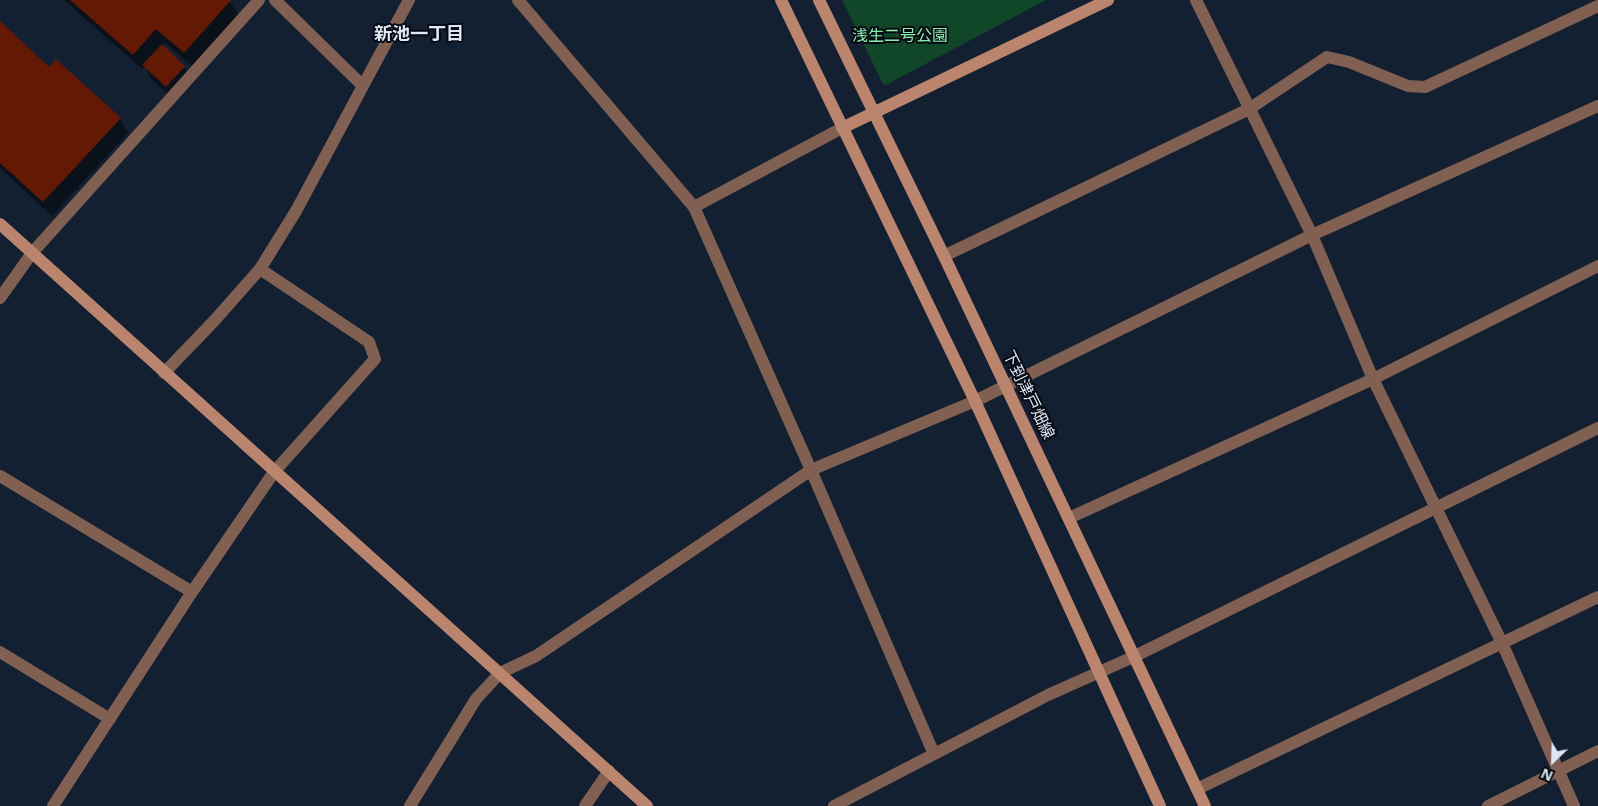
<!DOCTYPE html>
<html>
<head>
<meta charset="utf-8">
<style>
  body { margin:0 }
  #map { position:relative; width:1598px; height:806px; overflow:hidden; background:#122032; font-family:"Open Sans",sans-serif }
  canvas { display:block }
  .north { position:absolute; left:1528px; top:736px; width:50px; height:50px; -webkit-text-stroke:4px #040911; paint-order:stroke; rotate:204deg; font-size:14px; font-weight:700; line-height:20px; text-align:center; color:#dee8f5 }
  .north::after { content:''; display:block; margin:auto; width:18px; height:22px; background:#dee8f5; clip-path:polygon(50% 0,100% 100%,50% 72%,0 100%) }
</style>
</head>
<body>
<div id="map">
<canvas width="1598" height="806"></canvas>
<div class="north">N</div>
</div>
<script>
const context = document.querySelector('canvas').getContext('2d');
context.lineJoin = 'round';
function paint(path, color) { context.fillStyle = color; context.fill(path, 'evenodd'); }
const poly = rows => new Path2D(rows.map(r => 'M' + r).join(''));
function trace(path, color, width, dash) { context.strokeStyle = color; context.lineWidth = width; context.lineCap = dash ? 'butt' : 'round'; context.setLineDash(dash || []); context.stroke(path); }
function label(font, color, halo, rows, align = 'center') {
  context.font = font + ' "Open Sans","Noto Sans JP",sans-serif'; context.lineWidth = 4; context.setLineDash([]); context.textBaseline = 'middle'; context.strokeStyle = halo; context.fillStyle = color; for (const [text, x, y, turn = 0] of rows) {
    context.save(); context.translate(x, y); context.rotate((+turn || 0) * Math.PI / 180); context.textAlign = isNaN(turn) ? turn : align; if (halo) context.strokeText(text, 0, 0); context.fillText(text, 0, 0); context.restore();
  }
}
paint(poly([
  [842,0,1046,0,884,86]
]), '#114729');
paint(poly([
  [64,0,229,0,239,16,193,67,165,43,163,46,184,67,193,81,175,100,152,80,145,67,142,69],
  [0,23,49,68,120,119,128,133,52,216,0,168]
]), '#0007');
paint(poly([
  [70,0,231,0,184,53,156,29,133,55],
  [0,21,49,67,56,59,121,118,43,202,0,163],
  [162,44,185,66,166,87,142,65]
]), '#641903');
trace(poly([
  [275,0,363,86],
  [518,0,694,207,811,470,934,754],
  [1196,0,1312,235,1373,379,1502,643,1574,806],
  [694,207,842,128],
  [944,256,1249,109,1327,57,1349,62,1408,86,1425,87,1598,6],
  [0,298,32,253,259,0],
  [164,373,214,321,260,269,296,211,409,0],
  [0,476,192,592],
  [1069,518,1373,379,1598,266],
  [0,652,110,719],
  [1197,789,1598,597],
  [53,806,192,592,274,472,375,359,369,342,260,269],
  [410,806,476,699,500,673,536,656,811,470,975,401,1312,235,1598,106],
  [585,806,609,771],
  [834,806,1048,695,1133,657,1598,428],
  [1488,806,1598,751]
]), '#826051', 12);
trace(poly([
  [781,0,975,401,1160,806],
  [819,0,944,256,1205,806],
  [842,128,1108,0],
  [0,224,647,806]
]), '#bb856d', 12);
label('16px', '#84f2ad', '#040911', [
  ["浅生二号公園",900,36]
]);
label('16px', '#dee8f5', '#040911', [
  ["下到津戸畑線",1028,395,64]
]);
label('bold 18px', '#dee8f5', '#040911', [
  ["新池一丁目",419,35]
]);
</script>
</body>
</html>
